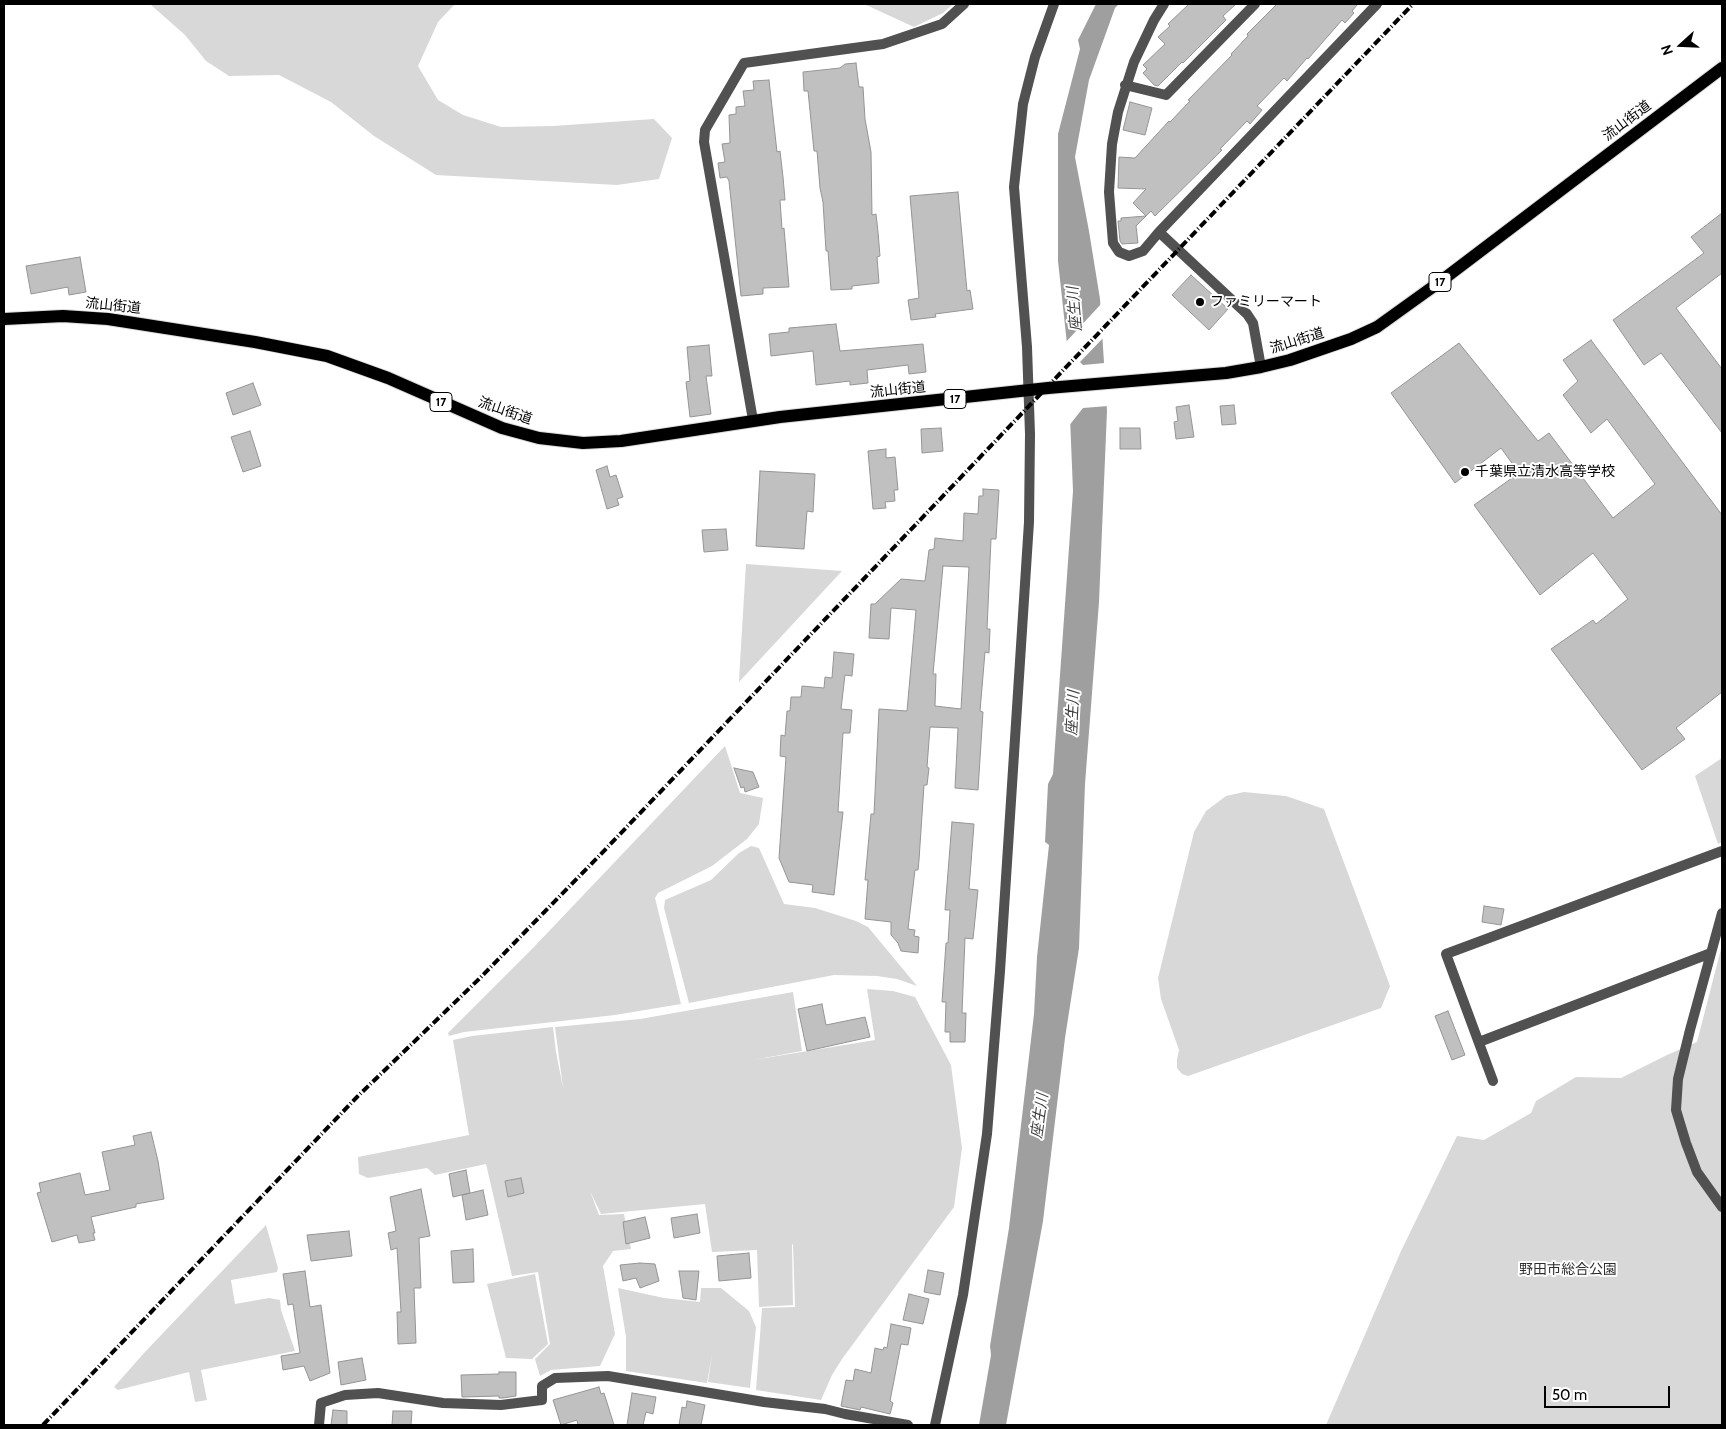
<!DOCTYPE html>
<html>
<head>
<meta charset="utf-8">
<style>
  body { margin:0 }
  #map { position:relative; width:1726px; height:1429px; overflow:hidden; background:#fff; font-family:Cabin,sans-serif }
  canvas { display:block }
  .frame { position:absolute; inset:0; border:5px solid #000; pointer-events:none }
  .north { position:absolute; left:1656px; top:20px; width:50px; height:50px; -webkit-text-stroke:4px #fff; paint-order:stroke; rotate:250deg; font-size:14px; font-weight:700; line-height:20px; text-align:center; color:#000 }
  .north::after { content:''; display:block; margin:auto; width:18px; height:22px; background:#000; clip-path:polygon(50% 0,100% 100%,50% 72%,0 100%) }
  .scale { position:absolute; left:1544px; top:1386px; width:126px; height:22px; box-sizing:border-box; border:2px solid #000; border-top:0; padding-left:6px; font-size:15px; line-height:18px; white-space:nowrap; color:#000; -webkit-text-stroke:4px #fff; paint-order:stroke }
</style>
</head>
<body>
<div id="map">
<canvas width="1726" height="1429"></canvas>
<div class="frame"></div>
<div class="north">N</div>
<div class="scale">50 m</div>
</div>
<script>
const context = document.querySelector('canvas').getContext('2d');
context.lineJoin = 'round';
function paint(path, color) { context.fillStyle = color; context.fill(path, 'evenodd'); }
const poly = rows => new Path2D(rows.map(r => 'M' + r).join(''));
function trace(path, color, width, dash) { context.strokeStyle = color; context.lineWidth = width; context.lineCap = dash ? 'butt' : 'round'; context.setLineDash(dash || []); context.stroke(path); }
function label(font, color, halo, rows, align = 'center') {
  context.font = font + ' Cabin,"Noto Sans JP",sans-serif'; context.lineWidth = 4; context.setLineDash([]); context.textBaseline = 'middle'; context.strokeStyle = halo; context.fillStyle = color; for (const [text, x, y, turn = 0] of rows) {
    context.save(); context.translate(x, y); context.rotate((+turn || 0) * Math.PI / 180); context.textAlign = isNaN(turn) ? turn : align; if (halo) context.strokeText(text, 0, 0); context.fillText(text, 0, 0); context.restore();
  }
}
paint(poly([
  [150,4,455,4,438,22,418,66,438,100,463,115,501,127,553,126,654,119,672,138,659,179,617,185,436,175,374,136,331,102,279,75,229,76,206,61,185,35],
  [864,4,953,4,943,13,914,27],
  [746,564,842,571,739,682,740,662],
  [725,746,740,793,763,798,759,824,747,839,712,866,658,893,655,898,681,1004,615,1015,464,1032,449,1036,448,1033,533,948],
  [1722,758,1722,842,1718,844,1695,776],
  [1244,792,1286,796,1324,809,1390,986,1381,1008,1188,1076,1182,1074,1177,1068,1177,1059,1179,1050,1161,999,1158,978,1194,832,1206,811,1226,796],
  [751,846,759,848,784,904,815,908,856,921,868,927,917,986,897,979,877,976,834,975,689,1003,664,908,665,900,711,880,739,853],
  [1722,945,1722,1425,1326,1425,1401,1251,1457,1136,1484,1140,1531,1113,1536,1101,1576,1077,1621,1078,1667,1055,1697,1042],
  [867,989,893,991,915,997,951,1065,962,1148,954,1207,842,1359,832,1375,821,1400,756,1390,762,1308,795,1307,793,1244,792,1245,793,1305,759,1307,757,1250,712,1252,705,1204,601,1214,590,1191,599,1215,624,1214,631,1249,613,1251,603,1266,615,1334,600,1366,551,1370,540,1376,535,1359,550,1344,538,1272,512,1276,486,1164,435,1175,427,1168,368,1178,359,1174,358,1157,469,1135,453,1040,472,1036,553,1027,556,1052,563,1088,555,1027,640,1019,793,992,802,1051,753,1060,875,1040],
  [266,1225,278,1268,277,1272,231,1280,235,1304,269,1298,280,1300,281,1310,295,1351,201,1370,207,1400,195,1402,189,1372,118,1390,114,1387,144,1353],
  [535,1274,548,1344,532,1359,506,1358,487,1284],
  [618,1288,664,1298,700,1302,701,1288,721,1288,749,1311,756,1327,750,1388,708,1382,712,1354,707,1383,626,1371,626,1337]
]), '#d8d8d8');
paint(poly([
  [1096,4,1119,4,1115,8,1089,80,1075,157,1089,231,1100,299,1107,411,1099,602,1085,784,1079,948,1065,1038,1043,1221,1006,1425,979,1425,991,1355,990,1346,1009,1228,1034,1014,1037,957,1049,845,1045,842,1048,784,1053,774,1073,491,1067,344,1058,261,1058,134,1080,49,1078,40]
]), '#9f9f9f');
paint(poly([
  [1102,303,1105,336,1080,362,1083,365,1105,363,1108,406,1083,408,1068,427,1065,343]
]), '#fff');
const building = poly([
  [1189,4,1236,4,1223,16,1226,20,1183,63,1182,62,1158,86,1154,85,1143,73,1147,69,1143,65,1165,44,1158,37,1170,26,1168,24,1189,4],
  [1277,4,1358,4,1352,11,1354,13,1345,23,1342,20,1308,59,1307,58,1287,81,1284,78,1257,106,1262,110,1250,124,1247,121,1220,149,1222,150,1155,216,1151,211,1136,226,1138,243,1122,244,1120,241,1118,221,1121,221,1121,218,1146,216,1133,203,1146,189,1118,188,1119,157,1135,158,1169,121,1170,122,1190,101,1188,100,1191,97,1232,55,1231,54,1248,36,1247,34,1277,4],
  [856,63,859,87,863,87,865,119,871,152,872,215,876,214,878,232,880,256,877,257,879,283,852,286,852,289,831,290,828,251,826,251,823,202,820,188,817,151,814,151,808,91,804,91,803,72,840,68,845,64,856,63],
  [769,80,777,152,780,151,783,177,785,200,780,200,782,229,784,228,789,287,763,288,763,294,741,296,729,181,727,177,720,178,718,163,725,162,722,144,730,143,729,115,736,114,736,107,745,106,743,91,754,90,753,81,769,80],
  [1130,102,1152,108,1145,135,1123,130,1130,102],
  [958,192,967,291,970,290,973,309,935,314,936,317,911,320,908,300,919,298,910,196,958,192],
  [1722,213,1722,273,1676,308,1722,369,1722,433,1661,353,1644,365,1613,320,1704,253,1691,237,1722,213],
  [80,257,86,292,69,295,68,287,31,294,26,266,80,257],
  [1191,275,1228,309,1209,330,1172,295,1191,275],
  [836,324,840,351,923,344,926,372,909,374,908,365,867,370,868,383,850,385,850,381,816,385,813,351,771,356,769,334,789,332,789,328,836,324],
  [1591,340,1722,515,1722,692,1676,728,1685,739,1642,770,1551,649,1593,620,1596,624,1628,599,1593,553,1540,595,1474,505,1519,473,1501,448,1455,483,1391,393,1459,343,1538,441,1549,433,1613,518,1655,484,1607,419,1591,433,1563,395,1578,381,1563,360,1591,340],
  [709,345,712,376,706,376,711,414,690,417,686,382,690,381,687,347,709,345],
  [253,383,261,405,233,415,226,393,253,383],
  [1189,405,1194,437,1176,439,1174,422,1178,421,1176,407,1189,405],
  [1234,405,1236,424,1222,425,1220,406,1234,405],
  [941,428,943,451,922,453,921,429,941,428],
  [1120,428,1140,428,1141,449,1120,449,1120,428],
  [250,431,261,466,243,472,231,437,250,431],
  [886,449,886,458,895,457,898,490,894,490,895,501,885,502,886,508,873,509,868,451,886,449],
  [607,466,610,477,616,475,623,497,617,499,619,505,607,509,596,470,607,466],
  [760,471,815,474,813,512,807,511,804,549,756,546,760,471],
  [983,489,999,490,996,539,991,539,987,629,990,629,989,653,985,652,980,711,983,712,978,790,955,788,958,728,930,727,927,767,929,768,927,785,924,785,919,860,918,870,915,870,908,929,915,930,914,936,919,937,918,953,901,951,898,943,891,935,891,922,865,919,868,880,865,880,871,814,874,814,879,709,907,711,916,610,891,608,889,639,869,638,871,604,875,604,901,579,925,581,929,550,934,549,935,538,963,541,964,513,978,514,979,496,983,496,983,489],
  [943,566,969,567,961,709,935,706,936,674,933,674,943,566],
  [726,529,728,550,704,552,702,530,726,529],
  [834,652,854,654,852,676,845,675,841,709,852,710,850,733,843,733,838,812,843,812,834,895,812,892,813,885,789,882,779,858,786,757,780,756,781,735,785,736,787,711,790,711,791,697,801,697,802,686,824,688,825,677,832,678,834,652],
  [734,768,753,772,759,787,745,792,744,787,741,788,734,768],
  [952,822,974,824,969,889,978,890,973,939,965,938,962,1013,966,1013,965,1042,950,1042,950,1032,945,1032,946,1002,942,1002,946,943,948,943,950,910,945,910,952,822],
  [1484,906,1504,909,1501,925,1482,922,1484,906],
  [822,1004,826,1025,865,1017,870,1037,807,1051,798,1009,822,1004],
  [1448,1011,1465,1055,1452,1060,1435,1016,1448,1011],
  [151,1132,158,1161,164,1199,136,1204,136,1207,91,1217,95,1233,93,1233,95,1240,79,1243,77,1235,52,1242,37,1193,41,1192,39,1183,80,1173,85,1195,110,1190,102,1152,135,1145,133,1136,151,1132],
  [466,1170,470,1193,453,1197,449,1174,466,1170],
  [521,1178,524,1193,508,1197,505,1181,521,1178],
  [421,1189,430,1236,419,1238,421,1288,414,1288,416,1343,398,1344,397,1312,401,1312,397,1248,391,1250,388,1233,396,1231,390,1197,421,1189],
  [483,1190,488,1215,466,1220,462,1195,483,1190],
  [697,1214,700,1233,674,1238,671,1218,697,1214],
  [645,1217,650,1238,626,1244,623,1222,645,1217],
  [349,1231,352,1256,311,1261,307,1235,349,1231],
  [473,1249,474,1282,453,1283,451,1251,473,1249],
  [749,1253,751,1278,719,1281,717,1256,749,1253],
  [640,1263,655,1264,659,1281,640,1288,636,1278,623,1281,620,1265,640,1263],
  [928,1270,944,1273,940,1295,924,1292,928,1270],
  [305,1271,310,1307,321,1305,330,1373,310,1381,304,1366,283,1370,281,1356,300,1353,293,1304,288,1305,283,1274,305,1271],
  [679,1271,699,1271,696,1300,683,1298,679,1271],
  [909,1294,929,1299,923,1324,903,1320,909,1294],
  [891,1324,911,1328,908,1345,901,1344,890,1401,893,1403,890,1414,861,1407,860,1410,841,1406,846,1380,853,1381,855,1369,871,1373,875,1348,883,1350,884,1347,887,1348,891,1324],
  [362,1358,366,1380,341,1385,338,1362,362,1358],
  [499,1372,516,1372,516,1396,503,1398,499,1398,499,1396,462,1397,461,1375,499,1374,499,1372],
  [599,1387,601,1394,604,1393,614,1425,578,1425,577,1420,561,1425,553,1400,599,1387],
  [632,1393,656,1397,653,1414,646,1412,643,1425,627,1425,632,1393],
  [687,1401,705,1405,701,1425,679,1425,682,1407,686,1408,687,1401],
  [333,1410,347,1411,347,1425,331,1425,333,1410],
  [393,1411,412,1411,411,1425,392,1425,393,1411]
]);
paint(building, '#c0c0c0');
trace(building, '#959595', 1);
const primary = poly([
  [4,319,63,316,108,319,255,342,327,356,388,378,502,428,539,438,583,443,621,441,780,417,1048,388,1226,373,1261,367,1290,360,1351,339,1377,327,1441,281,1722,68]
]);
trace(primary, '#dbdbdb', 14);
trace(poly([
  [1164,4,1154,20,1134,62,1118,112,1112,144,1109,192,1113,243,1119,252,1129,256,1143,251,1159,232,1377,4],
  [1125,85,1166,95,1255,4],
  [1159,232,1247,314,1253,323,1261,367],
  [753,420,704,142,705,130,744,63,883,44,942,24,964,4],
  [1722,913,1690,1030,1678,1079,1676,1110,1686,1143,1697,1172,1722,1207],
  [1479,1042,1711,953],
  [1493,1081,1446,954,1722,851],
  [319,1425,321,1403,345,1395,378,1393,443,1403,501,1405,542,1400,542,1386,555,1378,608,1376,764,1402,825,1409,845,1414,908,1425]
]), '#515151', 10);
trace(poly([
  [935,1425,963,1295,987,1134,1000,971,1029,522,1030,434,1027,347,1014,187,1023,104,1035,57,1054,4]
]), '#515151', 10);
trace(primary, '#000', 12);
trace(poly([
  [43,1425,357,1097,480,978,600,855,1413,4]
]), '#000', 4, [8, 2.5, 1, 2.5]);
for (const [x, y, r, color] of [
  [1200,302,5,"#000"],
  [1465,472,5,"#000"]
]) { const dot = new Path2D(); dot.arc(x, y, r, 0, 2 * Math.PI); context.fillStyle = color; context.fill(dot); trace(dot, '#fff', 2); }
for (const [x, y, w] of [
  [1440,282,22],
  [955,399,22],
  [441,402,22]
]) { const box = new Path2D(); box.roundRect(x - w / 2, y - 9.5, w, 19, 4); context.fillStyle = '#fff'; context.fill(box); trace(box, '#000', 1); }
label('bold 12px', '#000', null, [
  ["17",1440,282],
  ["17",955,399],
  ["17",441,402]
]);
label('14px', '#000', '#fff', [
  ["流山街道",1627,121,-37],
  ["流山街道",113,306,6],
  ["流山街道",1297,341,-17],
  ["流山街道",898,390,-6],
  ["流山街道",505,411,19]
]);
label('14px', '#000', '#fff', [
  ["ファミリーマート",1210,302],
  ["千葉県立清水高等学校",1475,472]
], 'left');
label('14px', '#2f2f2f', '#fff', [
  ["野田市総合公園",1568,1270]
]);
label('italic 15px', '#404040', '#fff', [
  ["座生川",1075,309,-95],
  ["座生川",1073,713,-87],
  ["座生川",1040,1116,-82]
]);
</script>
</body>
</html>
